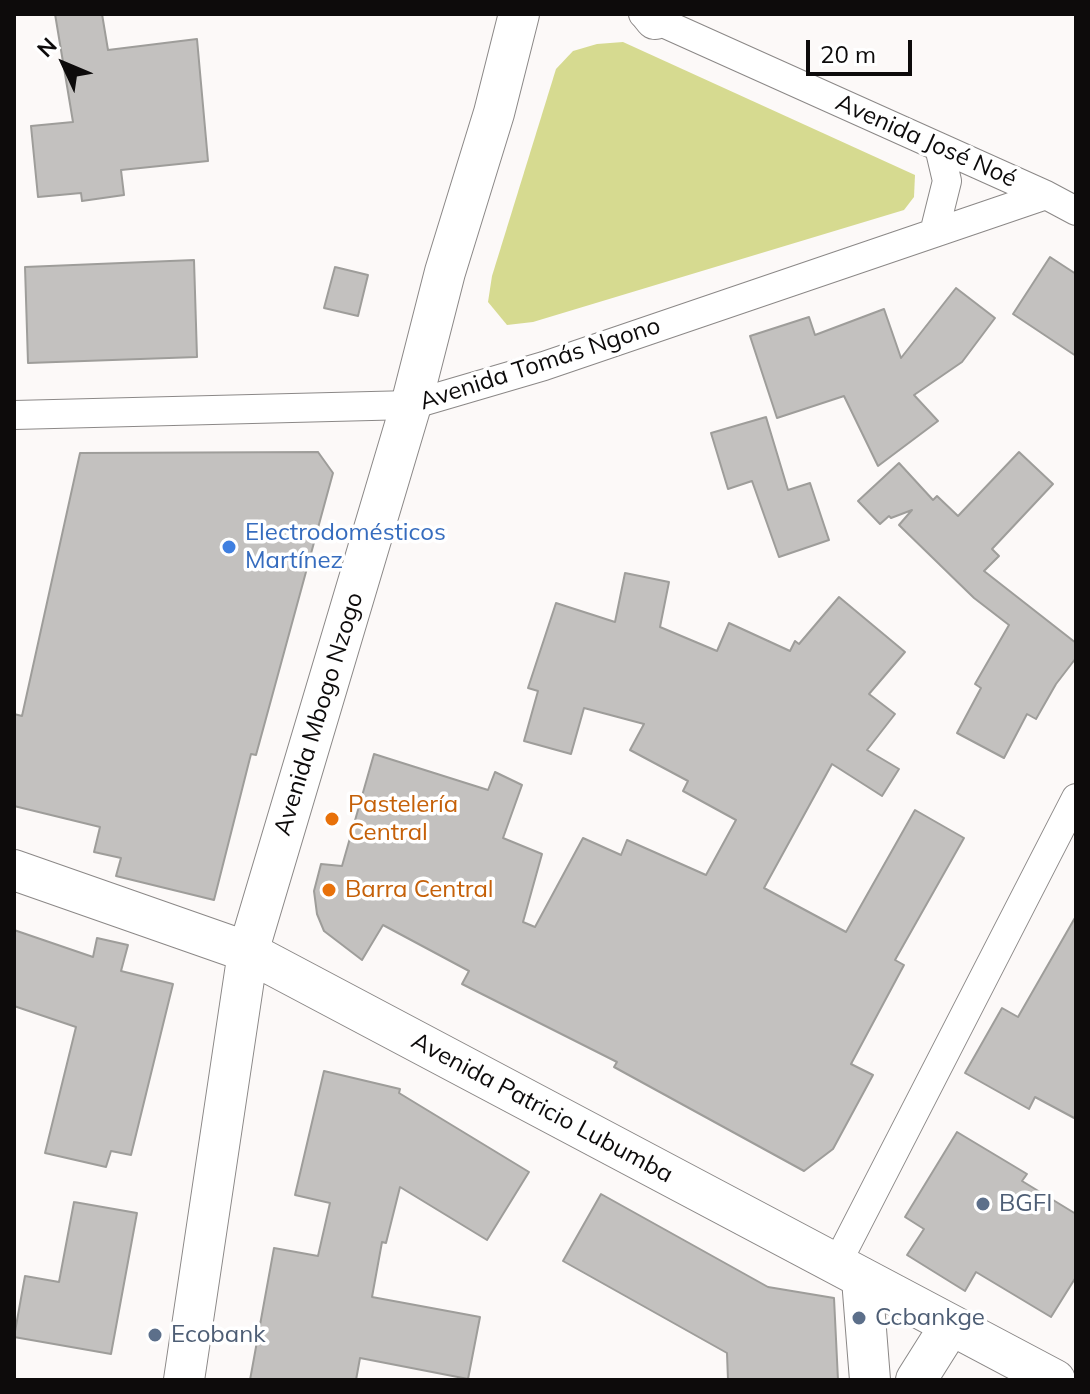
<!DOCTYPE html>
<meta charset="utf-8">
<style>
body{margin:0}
#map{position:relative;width:1090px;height:1394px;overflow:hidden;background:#fcf9f8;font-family:Mulish,sans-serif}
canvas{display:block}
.frame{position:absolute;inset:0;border:16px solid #0d0b0b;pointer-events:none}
.north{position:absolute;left:24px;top:24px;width:80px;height:80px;-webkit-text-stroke:6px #fff;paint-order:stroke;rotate:314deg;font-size:22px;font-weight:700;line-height:32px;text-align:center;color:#0d0b0b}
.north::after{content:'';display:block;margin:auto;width:28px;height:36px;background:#0d0b0b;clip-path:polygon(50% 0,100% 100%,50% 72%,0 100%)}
.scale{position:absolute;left:806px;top:40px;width:106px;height:36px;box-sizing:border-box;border:4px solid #0d0b0b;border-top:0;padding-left:10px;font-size:24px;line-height:28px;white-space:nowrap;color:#0d0b0b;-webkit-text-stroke:6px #fff;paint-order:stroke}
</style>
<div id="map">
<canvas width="1090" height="1394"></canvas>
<div class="frame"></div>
<div class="north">N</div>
<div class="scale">20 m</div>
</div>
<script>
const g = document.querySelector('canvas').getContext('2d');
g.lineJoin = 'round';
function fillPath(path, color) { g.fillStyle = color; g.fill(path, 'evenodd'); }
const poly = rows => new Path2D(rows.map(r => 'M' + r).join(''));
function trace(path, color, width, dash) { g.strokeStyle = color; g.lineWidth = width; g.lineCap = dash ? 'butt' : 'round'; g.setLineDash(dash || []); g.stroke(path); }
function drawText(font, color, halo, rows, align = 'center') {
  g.font = font + ' Mulish,sans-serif'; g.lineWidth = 7; g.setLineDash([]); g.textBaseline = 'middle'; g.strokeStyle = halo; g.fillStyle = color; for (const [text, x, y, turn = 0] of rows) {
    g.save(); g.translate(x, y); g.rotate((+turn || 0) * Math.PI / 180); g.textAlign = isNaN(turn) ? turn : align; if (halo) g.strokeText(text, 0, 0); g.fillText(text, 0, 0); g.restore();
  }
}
fillPath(poly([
 [623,42,915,175,914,197,904,210,533,322,507,325,488,302,492,276,556,69,573,51,597,44]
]), '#d6da90');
const building = poly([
 [55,14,102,14,108,50,197,39,208,161,121,170,124,195,82,201,81,193,38,197,31,126,73,122,55,14],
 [1050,257,1076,274,1076,356,1013,314,1050,257],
 [194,260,197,357,28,363,25,267,194,260],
 [335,267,368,275,358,316,324,308,335,267],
 [956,288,995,318,962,362,914,395,938,421,878,466,844,396,777,418,750,336,809,317,815,335,884,309,901,358,956,288],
 [766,417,788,490,810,483,829,540,779,557,752,481,728,489,711,433,766,417],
 [318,452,333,473,256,755,251,754,214,900,116,876,121,858,94,852,100,827,14,806,14,714,22,716,80,453,318,452],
 [1019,452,1053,484,992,549,999,556,984,571,1076,643,1076,658,1056,684,1036,719,1027,714,1004,758,957,733,981,688,975,684,1009,625,974,598,899,525,912,510,891,518,889,516,880,524,858,501,899,463,933,500,937,496,958,516,1019,452],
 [625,573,669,582,660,627,717,651,729,623,790,651,795,641,799,644,839,597,905,652,869,694,895,714,867,750,899,769,882,796,832,764,764,888,846,932,915,810,964,838,895,960,904,965,851,1064,873,1075,833,1149,804,1171,614,1067,617,1062,462,984,469,971,383,925,362,960,324,931,317,914,314,891,321,864,342,866,374,754,488,790,495,772,522,785,503,838,542,854,523,922,535,927,583,838,621,855,627,840,706,875,736,820,683,791,688,781,630,750,644,724,584,708,571,754,524,741,538,691,528,688,556,603,615,622,625,573],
 [1076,916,1076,1119,1035,1097,1029,1109,965,1073,1002,1008,1018,1017,1076,916],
 [14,930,93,957,97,938,128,945,121,971,173,984,131,1155,111,1151,106,1167,45,1153,76,1027,14,1006,14,930],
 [324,1071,400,1089,399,1093,529,1172,487,1240,400,1187,386,1243,382,1242,372,1297,480,1317,468,1379,360,1358,356,1380,250,1380,274,1248,318,1256,330,1203,295,1195,324,1071],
 [957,1132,1027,1174,1022,1181,1076,1214,1076,1277,1051,1317,976,1272,965,1291,907,1255,924,1229,905,1217,957,1132],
 [601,1194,768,1287,834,1298,838,1380,728,1380,727,1353,563,1261,601,1194],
 [74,1202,137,1213,111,1354,14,1337,25,1276,59,1282,74,1202]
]);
fillPath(building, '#c3c1bf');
trace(building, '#9e9d9a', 2);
const street = poly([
 [643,14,1046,195,1076,211],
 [934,233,947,181,939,147],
 [14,415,411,405,544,366,1046,195],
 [836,1265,1076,798]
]);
const secondary = poly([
 [651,14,655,19],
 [14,870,248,952,1055,1380],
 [862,1279,870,1380],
 [184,1380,248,952,411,405,445,272,494,113,519,14],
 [916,1380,950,1326]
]);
trace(street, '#8b8887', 30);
trace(secondary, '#8b8887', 42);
trace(street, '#fff', 28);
trace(secondary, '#fff', 40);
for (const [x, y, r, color] of [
 [229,547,8,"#3f7fe0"],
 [332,819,8,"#e8710a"],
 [329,890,8,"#e8710a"],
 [983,1204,8,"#5c6f8a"],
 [859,1318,8,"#5c6f8a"],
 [155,1335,8,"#5c6f8a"]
]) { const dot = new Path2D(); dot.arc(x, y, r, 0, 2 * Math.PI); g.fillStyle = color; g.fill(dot); trace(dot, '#fff', 3); }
drawText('24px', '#0d0b0b', '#fff', [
 ["Avenida José Noé",926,141,24],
 ["Avenida Tomás Ngono",540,364,-18],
 ["Avenida Mbogo Nzogo",319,714,-73],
 ["Avenida Patricio Lubumba",542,1108,28]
]);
drawText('24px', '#366cbe', '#fff', [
 ["Electrodomésticos",245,533],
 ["Martínez",245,561]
], 'left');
drawText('24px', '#c56008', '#fff', [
 ["Pastelería",348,805],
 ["Central",348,833],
 ["Barra Central",345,890]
], 'left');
drawText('24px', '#4e5e75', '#fff', [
 ["BGFI",999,1204],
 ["Ccbankge",875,1318],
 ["Ecobank",171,1335]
], 'left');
</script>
